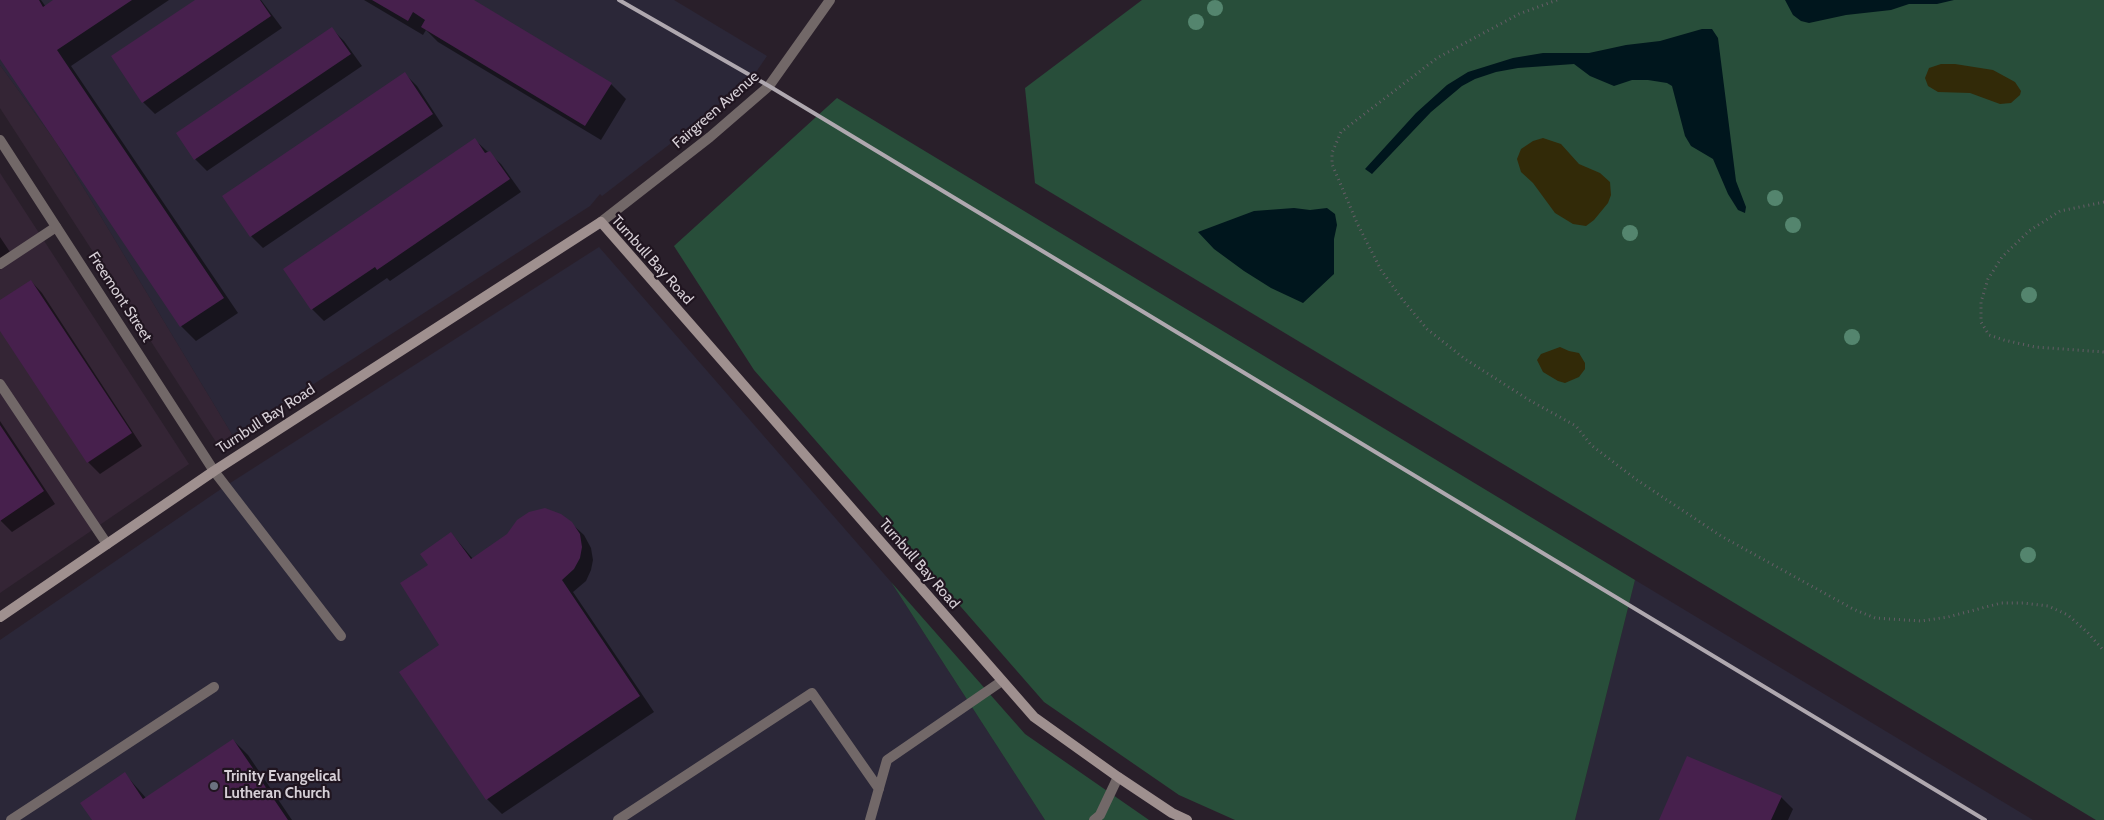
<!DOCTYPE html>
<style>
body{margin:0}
canvas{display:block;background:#291f2a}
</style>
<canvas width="2104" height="820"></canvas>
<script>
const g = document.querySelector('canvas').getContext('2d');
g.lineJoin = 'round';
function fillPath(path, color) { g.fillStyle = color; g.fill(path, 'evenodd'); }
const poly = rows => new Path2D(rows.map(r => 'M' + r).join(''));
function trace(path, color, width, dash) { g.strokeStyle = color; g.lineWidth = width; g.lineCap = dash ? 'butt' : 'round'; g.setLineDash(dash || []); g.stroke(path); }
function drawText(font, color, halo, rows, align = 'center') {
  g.font = font + ' Cabin,sans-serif'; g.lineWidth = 4.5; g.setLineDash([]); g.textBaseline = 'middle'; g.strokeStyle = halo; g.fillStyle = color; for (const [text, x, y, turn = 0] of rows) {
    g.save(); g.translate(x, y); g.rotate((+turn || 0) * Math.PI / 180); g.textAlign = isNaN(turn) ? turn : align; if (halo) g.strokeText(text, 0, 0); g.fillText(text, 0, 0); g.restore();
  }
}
fillPath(poly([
 [0,65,56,142,233,436,218,445,0,108],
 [0,173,189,464,0,593]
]), '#342535');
fillPath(poly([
 [0,0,674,0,767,56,756,72,700,121,602,196,600,194,590,206,233,436,56,142,0,65],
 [599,247,891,582,1045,820,0,820,0,640,224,487],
 [1635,580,2033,820,1575,820]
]), '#2b2738');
fillPath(poly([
 [1142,0,2104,0,2104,820,2096,820,1035,183,1025,88],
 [837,98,1635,580,1575,820,1235,820,1179,795,1044,702,754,370,674,246],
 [891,582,1025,734,1149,820,1045,820]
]), '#284e3a');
fillPath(poly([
 [1941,64,1955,64,1993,70,2015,82,2021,91,2020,95,2011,103,2000,104,1970,93,1938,92,1928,86,1925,78,1929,68],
 [1543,138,1561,144,1579,164,1600,173,1610,182,1611,195,1608,203,1594,220,1586,226,1573,224,1555,213,1533,183,1521,172,1517,159,1521,149,1533,141],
 [1560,347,1569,351,1579,353,1585,363,1585,369,1579,377,1565,383,1558,381,1543,372,1537,360,1541,354]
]), '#322a08');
fillPath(poly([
 [1785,0,1954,0,1937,4,1909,4,1891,10,1846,15,1809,23,1801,21,1793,15],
 [1702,29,1712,29,1718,38,1736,181,1746,207,1745,213,1738,210,1728,194,1713,159,1691,146,1685,136,1672,86,1667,83,1648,80,1632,80,1614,86,1590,76,1574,64,1518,68,1496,72,1475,79,1462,86,1431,112,1372,174,1365,169,1416,113,1447,85,1468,72,1513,58,1543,53,1589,53,1626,45,1660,41],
 [1294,208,1310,210,1327,208,1335,214,1337,225,1334,239,1334,274,1303,303,1271,288,1244,271,1214,249,1198,232,1254,211]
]), '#00161d');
fillPath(poly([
 [0,0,41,0,46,7,56,0,169,0,71,66,238,313,196,341,181,326,0,57],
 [197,0,261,0,282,28,155,114,143,102],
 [364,0,472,0,611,84,626,99,601,140,438,42,426,30,423,35],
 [332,29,344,41,362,66,207,171,195,159],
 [405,74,417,86,443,126,263,248,251,236],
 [475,140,501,164,521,192,390,281,387,278,324,321,312,309],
 [0,237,14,258,0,268],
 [31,281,42,293,142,446,100,474,88,462,0,328,0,301],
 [0,421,55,504,12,532,0,520],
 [571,523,584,535,591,548,593,560,591,570,586,581,573,592,654,712,502,814,487,799,441,645,430,566,451,533,473,559],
 [233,740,248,755,292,820,93,820,125,774,146,798],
 [1781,797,1793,809,1788,820,1661,820]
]), '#0007');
fillPath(poly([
 [0,0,39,0,43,7,53,0,132,0,57,50,224,298,180,327,0,59],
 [195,0,260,0,271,16,142,103,111,56],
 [372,0,474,0,612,83,585,126,421,27,425,20,413,12,408,21],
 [332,27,351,54,194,160,176,133],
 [405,72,433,114,250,237,222,196],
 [475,138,485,153,490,151,510,179,377,270,375,267,311,310,283,269],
 [31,280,132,433,87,463,0,331,0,300],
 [0,425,44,491,0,521],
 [545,508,561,514,572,522,580,534,582,547,580,558,574,569,562,580,640,696,486,800,399,672,439,645,400,583,428,565,420,554,451,532,471,559,507,534,517,520,529,512],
 [233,739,288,820,92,820,80,803,125,772,143,799],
 [1687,756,1782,796,1771,820,1659,820]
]), '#47204d');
trace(poly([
 [1557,0,1519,14,1437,58,1341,132,1332,153,1332,164,1357,223,1381,270,1402,299,1427,329,1465,359,1529,400,1576,426,1591,445,1637,480,1721,536,1853,609,1875,618,1921,621,1948,617,2001,603,2023,603,2048,606,2068,615,2087,632,2104,651],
 [2104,202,2060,211,2029,231,2002,257,1988,279,1981,302,1981,322,1989,335,2004,340,2035,347,2104,352]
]), '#665d67', 3, [1, 4]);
trace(poly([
 [0,264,56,227],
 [0,384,107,544],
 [214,471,341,636],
 [11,820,214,687],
 [618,820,812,693,879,789],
 [870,820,887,760,1002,681],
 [1094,820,1100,815,1118,777]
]), '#726868', 10);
trace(poly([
 [0,140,214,471],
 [601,222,710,137,769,86,830,0]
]), '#726868', 10);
trace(poly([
 [0,617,214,471,601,222,1034,717,1118,777,1172,813,1187,820]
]), '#9f908f', 10);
trace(poly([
 [619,0,769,86,1985,820]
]), '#afa8af', 4);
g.fillStyle = '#54856e';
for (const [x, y] of [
 [1215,8],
 [1196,22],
 [1775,198],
 [1793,225],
 [1630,233],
 [2029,295],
 [1852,337],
 [2028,555]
]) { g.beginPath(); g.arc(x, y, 8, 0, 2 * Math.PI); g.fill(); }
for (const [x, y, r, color] of [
 [214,786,5,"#6b7280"]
]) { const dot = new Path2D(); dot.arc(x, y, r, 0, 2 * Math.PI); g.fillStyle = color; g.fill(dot); trace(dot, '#201520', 2); }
drawText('15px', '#d6cfd6', '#201520', [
 ["Fairgreen Avenue",716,110,-41],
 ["Turnbull Bay Road",652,260,48],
 ["Freemont Street",120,297,57],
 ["Turnbull Bay Road",266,419,-33],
 ["Turnbull Bay Road",919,564,49]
]);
drawText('bold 15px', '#d6cfd6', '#201520', [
 ["Trinity Evangelical",224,777],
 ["Lutheran Church",224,794]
], 'left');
</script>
